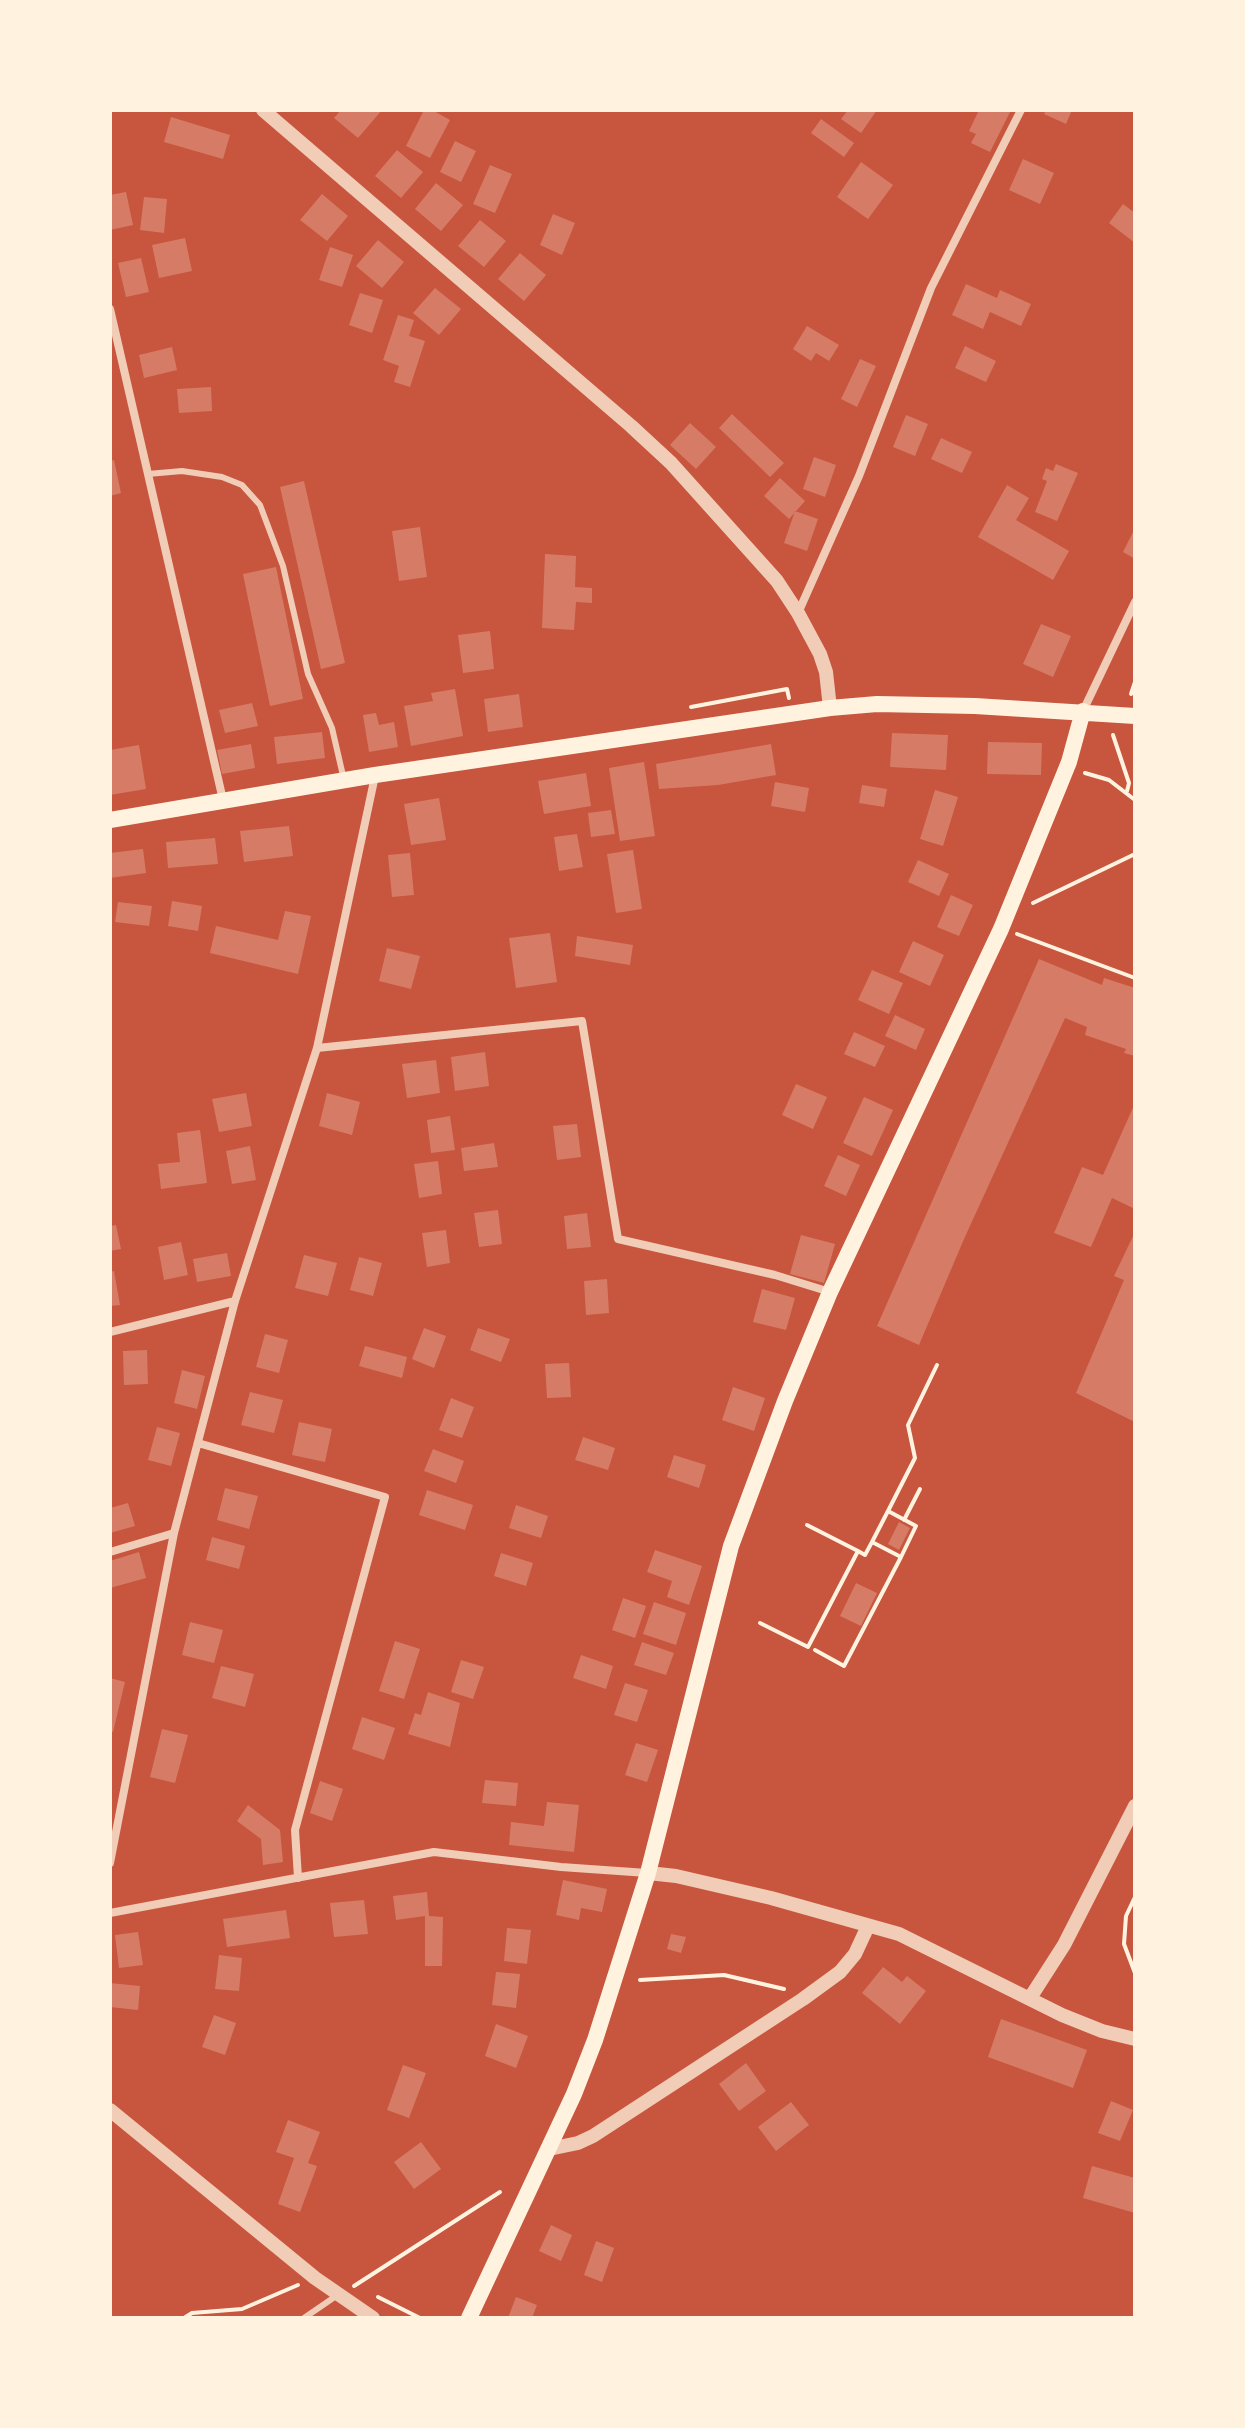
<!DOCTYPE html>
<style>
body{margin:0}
#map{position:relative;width:1245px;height:2428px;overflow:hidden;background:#c8553d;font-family:Roboto,sans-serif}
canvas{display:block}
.frame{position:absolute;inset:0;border:112px solid #fff3e0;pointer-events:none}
</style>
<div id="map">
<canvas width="1245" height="2428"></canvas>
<div class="frame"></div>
</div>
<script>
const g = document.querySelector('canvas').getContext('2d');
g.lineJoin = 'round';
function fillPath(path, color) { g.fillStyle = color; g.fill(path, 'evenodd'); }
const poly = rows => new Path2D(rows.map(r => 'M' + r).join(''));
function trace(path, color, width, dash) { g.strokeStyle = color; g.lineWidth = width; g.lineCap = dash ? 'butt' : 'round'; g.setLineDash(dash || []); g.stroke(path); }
fillPath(poly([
 [341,110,382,110,358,138,334,118],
 [424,110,432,110,450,120,430,158,406,146],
 [848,110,877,110,861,133,841,119],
 [979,110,986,112,988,110,1011,110,990,152,971,143,976,134,969,131],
 [1046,110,1072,110,1066,124,1044,114],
 [171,117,230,135,223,159,164,142],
 [821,119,854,143,844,157,811,133],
 [455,141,476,151,461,182,440,172],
 [397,150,423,172,401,198,375,176],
 [1023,159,1054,173,1040,204,1009,190],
 [861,162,893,185,868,219,837,197],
 [490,165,512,174,495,213,473,204],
 [436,183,463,205,441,231,415,209],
 [126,192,133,225,110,230,110,195],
 [322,194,348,216,327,241,300,220],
 [144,197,167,199,164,233,140,230],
 [1123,204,1135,213,1135,243,1109,223],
 [553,214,575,223,562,255,540,245],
 [480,220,506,241,484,267,458,246],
 [185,238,192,271,159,278,152,245],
 [378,240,404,262,382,288,356,266],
 [330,247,353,255,342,287,319,280],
 [520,253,546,275,524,301,498,279],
 [141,258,149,292,126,297,118,263],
 [966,284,997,298,1000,290,1031,304,1021,326,990,312,983,329,952,315],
 [435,288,461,309,439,335,413,313],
 [360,293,383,300,372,333,349,325],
 [398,315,414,320,409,336,425,341,410,387,394,382,399,366,383,360],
 [807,326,839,345,829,361,816,353,811,361,793,349],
 [965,346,996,361,986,382,955,368],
 [172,347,177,370,144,378,139,355],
 [860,359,876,366,857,407,841,399],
 [211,387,212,411,179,413,177,389],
 [732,414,784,463,770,477,719,428],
 [906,415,928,424,915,456,893,447],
 [690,423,716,447,696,469,670,445],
 [941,438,972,452,962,473,931,459],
 [814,457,836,465,825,497,803,489],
 [114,460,121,493,110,496,110,461],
 [1056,464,1078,473,1057,521,1035,512,1047,481,1042,479,1046,468,1053,471],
 [780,478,805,501,789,519,764,496],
 [304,481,345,663,321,669,280,487],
 [1007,485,1029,498,1016,520,1069,551,1053,580,978,537],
 [795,511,818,519,807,551,784,543],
 [420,527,427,577,399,581,392,531],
 [1135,528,1135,559,1123,552],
 [545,554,576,556,575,587,592,588,592,603,576,602,574,630,542,628],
 [276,567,303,699,270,706,243,574],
 [1041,624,1071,636,1053,677,1023,664],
 [490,631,494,669,463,673,458,635],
 [455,689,463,736,411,746,404,706,433,701,431,693],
 [519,694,523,727,488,732,484,699],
 [252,703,258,726,225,733,219,710],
 [376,713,379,725,394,722,398,747,369,752,363,715],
 [322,732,325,758,277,764,274,737],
 [892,733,948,735,946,770,890,767],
 [988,742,1042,743,1041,775,987,774],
 [251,744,255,768,222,774,217,750],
 [771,744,776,775,718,785,659,789,656,764],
 [139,745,146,789,110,795,110,750],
 [644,762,655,836,620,841,609,768],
 [586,773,591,806,544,814,538,781],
 [775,782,809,788,805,812,771,806],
 [862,785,887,789,884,807,859,803],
 [935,790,958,797,943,846,920,839],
 [439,798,446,840,411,845,404,804],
 [611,810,615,834,591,837,588,813],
 [289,826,293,856,244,862,240,831],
 [577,834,583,867,559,871,554,837],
 [215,838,218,864,168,868,166,842],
 [143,849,146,873,110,878,110,853],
 [633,850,642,909,616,913,607,854],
 [410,853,414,895,392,897,388,855],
 [918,860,949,874,939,896,908,882],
 [951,895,973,905,959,936,937,927],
 [172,901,202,906,198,931,168,926],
 [118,902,152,906,149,926,115,922],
 [285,911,311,916,298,974,210,953,216,926,278,940],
 [550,933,557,982,516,988,509,938],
 [577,936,633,945,630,965,575,956],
 [913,941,944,955,930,986,899,972],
 [387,948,420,956,411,989,379,981],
 [1039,959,1102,985,1104,978,1135,988,1135,1056,1124,1053,1126,1049,1085,1035,1087,1027,1065,1018,964,1239,919,1345,877,1326],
 [872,970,903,983,889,1014,858,1000],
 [895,1015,925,1029,916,1050,885,1036],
 [854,1032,885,1046,875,1067,844,1054],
 [485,1052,489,1086,455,1091,451,1057],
 [436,1060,440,1093,407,1098,402,1064],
 [796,1084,827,1097,813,1129,782,1115],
 [246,1093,252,1126,219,1132,212,1099],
 [327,1093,360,1102,352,1135,319,1126],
 [864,1097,893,1110,872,1156,843,1143],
 [1135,1103,1135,1209,1112,1198,1091,1247,1054,1233,1082,1167,1103,1175],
 [450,1116,455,1150,431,1153,427,1120],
 [577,1124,581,1157,557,1160,553,1126],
 [200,1130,207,1183,161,1189,158,1164,180,1162,177,1133],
 [494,1143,498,1167,464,1171,461,1148],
 [250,1146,256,1180,232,1184,226,1151],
 [838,1155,860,1165,846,1196,824,1186],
 [438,1161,442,1194,419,1198,414,1164],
 [498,1210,502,1244,479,1247,474,1213],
 [587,1213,591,1247,567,1249,564,1216],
 [116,1225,121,1249,110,1251,110,1226],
 [446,1230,450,1263,427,1267,422,1233],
 [1135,1232,1135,1422,1076,1393,1124,1280,1114,1276],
 [801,1235,835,1244,824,1283,790,1274],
 [181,1242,188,1275,164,1280,158,1247],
 [227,1253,231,1276,197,1282,193,1259],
 [304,1255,337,1263,328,1296,295,1288],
 [359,1257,382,1263,373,1296,350,1290],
 [114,1271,120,1305,110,1306,110,1272],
 [607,1279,609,1313,586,1315,584,1281],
 [762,1289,795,1298,786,1330,753,1322],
 [424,1328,446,1336,434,1368,412,1359],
 [478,1328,510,1339,501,1362,470,1350],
 [265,1334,288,1340,279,1373,256,1367],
 [365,1346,407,1357,402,1378,359,1366],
 [147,1350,148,1384,124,1385,123,1351],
 [569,1363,571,1397,547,1398,545,1364],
 [182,1370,205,1376,197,1409,174,1403],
 [733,1387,765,1398,754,1431,722,1420],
 [250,1392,283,1400,274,1433,241,1425],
 [451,1398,474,1407,462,1438,439,1430],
 [299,1422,332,1429,325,1462,292,1455],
 [157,1427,180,1433,171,1466,148,1460],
 [583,1437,615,1448,608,1470,575,1460],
 [433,1449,464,1461,456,1483,424,1471],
 [674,1455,706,1465,699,1488,667,1477],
 [225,1488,258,1496,249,1529,217,1520],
 [427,1490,473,1505,465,1530,419,1515],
 [128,1503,135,1526,110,1533,110,1508],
 [516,1505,548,1516,541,1538,509,1528],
 [899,1522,910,1528,899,1550,888,1544],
 [212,1537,245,1546,239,1569,206,1560],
 [655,1550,702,1566,689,1605,667,1597,672,1581,647,1572],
 [139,1552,146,1578,110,1588,110,1561],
 [501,1553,533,1563,526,1586,494,1576],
 [856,1583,877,1593,861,1626,840,1616],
 [623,1598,646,1606,635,1638,612,1630],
 [654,1602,686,1613,676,1645,643,1634],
 [190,1622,223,1630,214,1663,182,1655],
 [395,1641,420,1649,404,1699,379,1691],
 [642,1642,674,1653,666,1675,634,1665],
 [581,1655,613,1666,606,1689,573,1678],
 [461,1660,484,1667,473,1699,451,1692],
 [221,1666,254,1674,245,1707,212,1698],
 [110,1678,125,1682,113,1732,110,1731],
 [625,1683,648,1690,637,1722,614,1715],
 [428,1692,460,1703,450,1747,408,1734,415,1713,421,1715],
 [362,1717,395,1728,384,1760,352,1749],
 [162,1729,188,1735,175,1783,150,1777],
 [636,1743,658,1750,647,1782,625,1775],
 [485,1780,518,1783,516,1806,482,1803],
 [320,1781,343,1789,332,1821,310,1813],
 [547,1802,579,1805,574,1852,509,1845,511,1822,544,1826],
 [248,1805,280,1830,283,1862,263,1865,261,1839,237,1821],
 [563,1880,607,1889,602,1912,581,1908,579,1920,556,1915],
 [427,1892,429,1916,443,1917,442,1966,425,1966,425,1916,396,1920,393,1896],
 [364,1900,368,1934,334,1937,330,1903],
 [286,1910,290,1938,227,1947,223,1919],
 [507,1928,531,1930,527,1964,504,1961],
 [138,1932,143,1965,119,1968,115,1935],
 [671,1934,686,1937,681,1953,667,1949],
 [219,1955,242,1958,239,1991,215,1989],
 [883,1967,902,1982,907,1976,926,1991,900,2024,862,1993],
 [496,1972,520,1974,516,2008,492,2005],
 [110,1983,140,1986,138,2010,110,2007],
 [214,2015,236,2023,225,2055,202,2047],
 [1001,2019,1087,2050,1073,2088,988,2057],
 [496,2024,528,2036,516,2068,485,2056],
 [746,2063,766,2091,739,2111,719,2084],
 [403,2065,426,2073,409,2118,387,2110],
 [1111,2101,1133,2110,1120,2141,1098,2133],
 [791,2102,809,2125,776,2151,758,2127],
 [288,2120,320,2132,308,2163,317,2166,300,2212,278,2204,294,2158,276,2152],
 [421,2142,441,2169,414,2189,394,2162],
 [1092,2166,1135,2178,1135,2213,1083,2198],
 [551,2225,572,2235,561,2261,539,2251],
 [596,2241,614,2248,602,2282,584,2275],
 [516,2297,537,2305,532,2318,508,2318]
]), '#d67c66');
trace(poly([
 [1131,694,1135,682],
 [691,707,787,689,789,698],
 [1113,735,1129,783,1127,791],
 [1085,773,1109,780,1135,800],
 [1033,903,1135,854],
 [1017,934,1135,978],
 [888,1511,915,1458,908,1425,937,1365],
 [904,1520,920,1489],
 [872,1542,888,1511,916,1526,901,1557],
 [760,1623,808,1647,858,1551,807,1525],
 [815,1650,844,1666,901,1557,872,1542,865,1555,858,1551],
 [1135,1897,1126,1916,1124,1944,1135,1973],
 [640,1980,724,1975,784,1989],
 [354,2286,500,2192],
 [378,2297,420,2318],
 [184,2318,192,2313,242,2309,298,2285]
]), '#fff3e0', 4);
trace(poly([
 [148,474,182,471,222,477,242,485,260,505,283,566,308,674,332,728,344,780],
 [304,2318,339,2294]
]), '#f1ccb7', 6);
trace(poly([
 [110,309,223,800],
 [798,613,859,476,931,288,1021,110],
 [1083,711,1135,602],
 [317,1048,582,1021,618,1239,775,1275,830,1292],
 [110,1332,235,1301],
 [198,1443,385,1497,295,1830,298,1878],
 [110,1552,174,1533],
 [110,1863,174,1533,235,1301,317,1048,375,776],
 [110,1913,434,1852,561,1867,647,1873]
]), '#f1ccb7', 8);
trace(poly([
 [263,110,631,426,671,463,777,581,798,613,820,654,826,672,830,708],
 [648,1873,676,1876,771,1898,899,1934,1062,2015,1102,2031,1135,2039],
 [1030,1998,1064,1945,1135,1806],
 [110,2110,315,2278,373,2318],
 [549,2149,578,2143,593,2136,803,1999,840,1972,855,1954,868,1926]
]), '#f1ccb7', 14);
trace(poly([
 [110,820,375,775,830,708,877,704,975,706,1135,716],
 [469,2318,574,2094,595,2040,648,1873,731,1546,785,1401,830,1292,1001,929,1069,762,1083,711]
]), '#fff3e0', 16);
</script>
